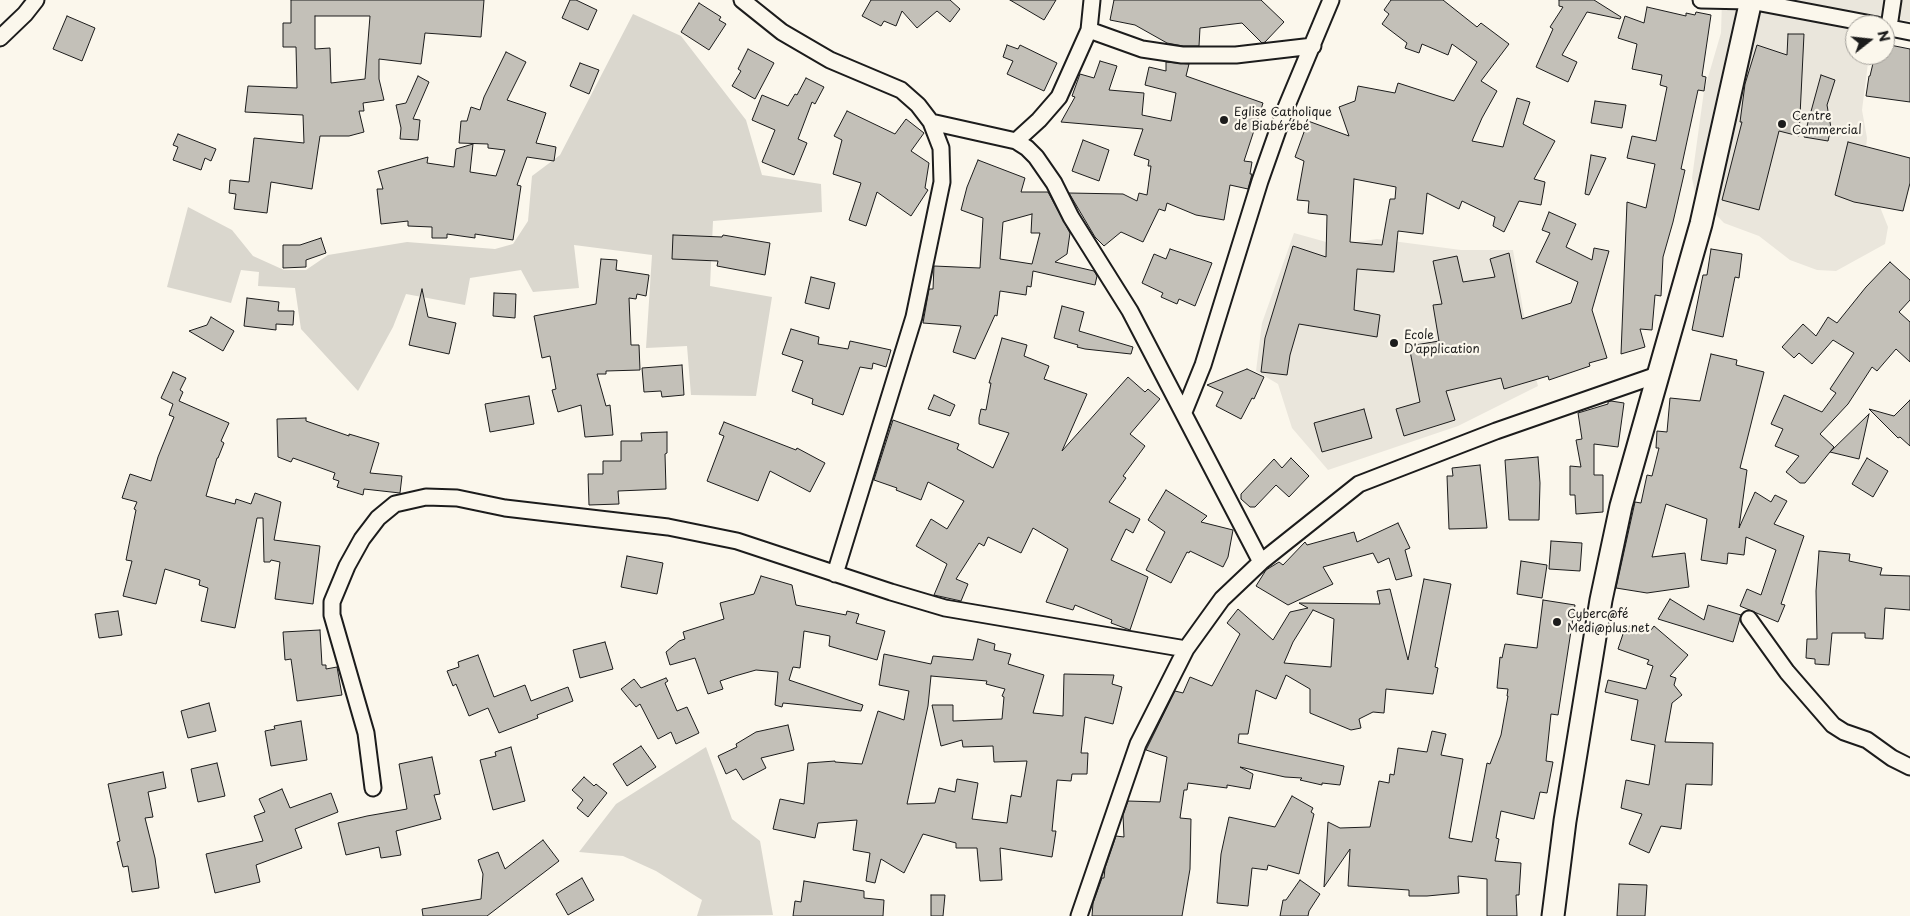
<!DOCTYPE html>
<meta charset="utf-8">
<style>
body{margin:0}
#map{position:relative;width:1910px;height:916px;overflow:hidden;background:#fbf7ec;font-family:"Playpen Sans",sans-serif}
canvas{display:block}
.north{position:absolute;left:1845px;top:15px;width:50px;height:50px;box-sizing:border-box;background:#fbf7ec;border:1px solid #a29f99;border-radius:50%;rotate:74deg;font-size:14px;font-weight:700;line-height:20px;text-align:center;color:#1c1c1c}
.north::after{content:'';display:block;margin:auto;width:18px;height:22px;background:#1c1c1c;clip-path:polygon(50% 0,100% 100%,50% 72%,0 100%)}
</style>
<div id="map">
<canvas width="1910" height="916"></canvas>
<div class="north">N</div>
</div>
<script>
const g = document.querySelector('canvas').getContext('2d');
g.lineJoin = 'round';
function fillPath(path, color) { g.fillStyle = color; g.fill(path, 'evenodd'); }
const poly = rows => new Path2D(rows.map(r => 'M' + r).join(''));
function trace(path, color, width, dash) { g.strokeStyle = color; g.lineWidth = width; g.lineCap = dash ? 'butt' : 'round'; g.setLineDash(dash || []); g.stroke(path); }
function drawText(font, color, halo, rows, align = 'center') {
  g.font = font + ' "Playpen Sans",sans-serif'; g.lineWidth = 4.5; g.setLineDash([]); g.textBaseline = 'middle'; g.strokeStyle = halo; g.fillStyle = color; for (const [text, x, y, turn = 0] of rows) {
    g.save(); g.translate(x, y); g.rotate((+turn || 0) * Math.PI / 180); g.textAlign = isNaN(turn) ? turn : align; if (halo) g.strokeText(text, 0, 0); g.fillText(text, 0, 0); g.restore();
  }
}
fillPath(poly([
 [1722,0,1910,0,1910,21,1886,18,1882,25,1855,25,1855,55,1869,55,1862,110,1867,138,1864,167,1888,227,1885,244,1836,271,1817,270,1790,260,1759,236,1724,223,1695,193,1692,178,1704,91,1721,33],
 [1294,233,1337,245,1377,239,1461,250,1513,250,1532,363,1538,386,1458,426,1328,470,1292,428,1278,384,1256,371,1262,323]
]), '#eae6dc');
fillPath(poly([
 [633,14,681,36,746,120,762,175,821,184,822,212,713,221,710,286,772,297,756,396,691,395,687,346,646,348,652,255,574,245,579,288,533,292,521,270,470,278,465,305,406,294,393,327,358,391,301,329,295,288,258,286,259,272,241,270,231,303,167,287,188,207,232,230,253,256,284,270,306,270,328,255,407,242,495,249,513,244,528,221,532,176,560,155],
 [706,747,732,819,760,841,773,915,697,916,702,900,656,871,623,856,579,852,616,804]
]), '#dad7ce');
const building = poly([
 [291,0,484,0,481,37,425,33,421,64,379,59,379,79,384,100,363,103,364,111,359,111,364,132,349,136,320,136,312,189,271,182,267,213,234,209,236,194,229,193,230,180,249,182,254,138,304,143,303,115,245,112,248,86,297,88,296,47,283,47,283,23,291,23,291,0],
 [315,16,370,16,365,79,331,83,330,48,315,49,315,16],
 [570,0,576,0,597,10,588,30,562,18,570,0],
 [871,0,950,0,960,9,950,22,937,11,917,28,902,11,896,26,884,21,881,26,862,16,871,0],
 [1010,0,1056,0,1044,20,1010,0],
 [1114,0,1261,0,1284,22,1265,42,1262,43,1242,23,1200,28,1199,46,1183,46,1167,43,1135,25,1110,20,1114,0],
 [1391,0,1443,0,1477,27,1481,23,1509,44,1481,81,1497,91,1482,118,1472,141,1503,147,1517,98,1530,102,1523,124,1555,141,1534,179,1545,182,1541,205,1519,201,1504,232,1493,226,1495,217,1462,201,1459,209,1427,193,1423,234,1398,231,1394,272,1357,269,1354,310,1380,315,1377,337,1299,324,1290,355,1287,375,1261,372,1265,338,1293,246,1326,257,1327,215,1308,213,1309,201,1297,200,1304,161,1295,157,1308,121,1349,136,1339,107,1355,101,1358,86,1395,93,1398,83,1454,101,1477,62,1452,44,1448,55,1422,44,1419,53,1405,48,1407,43,1382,24,1389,14,1384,10,1391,0],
 [1354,179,1396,187,1395,199,1390,199,1382,245,1350,242,1354,179],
 [1559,0,1594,0,1621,17,1620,19,1587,12,1562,55,1577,62,1568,82,1536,67,1553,29,1550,27,1563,7,1559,6,1559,0],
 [699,3,721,17,719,20,726,24,709,50,681,32,699,3],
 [1647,7,1686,16,1686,13,1695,15,1696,12,1711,15,1702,76,1706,77,1704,91,1698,90,1681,169,1685,170,1673,222,1663,257,1661,296,1655,295,1652,330,1640,329,1645,347,1621,354,1627,202,1646,208,1655,164,1627,158,1632,136,1656,141,1667,87,1660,85,1662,75,1632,69,1637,44,1618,38,1625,16,1644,23,1647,7],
 [67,16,95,28,82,61,53,49,67,16],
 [1788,34,1804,34,1799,136,1779,131,1759,210,1722,200,1742,122,1740,122,1745,84,1757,45,1787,55,1788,34],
 [1885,44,1910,49,1910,102,1866,96,1869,76,1870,76,1875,55,1885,55,1885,44],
 [1007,45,1018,49,1020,45,1057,63,1044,91,1007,74,1013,61,1003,57,1007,45],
 [748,49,774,63,755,99,732,86,741,71,738,69,748,49],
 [506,52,526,62,507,100,546,113,536,143,556,147,554,161,527,157,517,185,521,186,513,240,475,234,475,238,447,234,447,238,432,238,432,227,408,226,408,221,381,224,377,189,383,189,378,171,428,157,427,163,454,167,456,149,473,144,470,172,496,176,505,150,488,148,488,144,459,143,461,121,467,121,471,107,480,110,484,97,506,52],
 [1100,61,1117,66,1109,90,1144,93,1142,115,1171,121,1176,93,1145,85,1149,67,1166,71,1166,62,1189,64,1186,76,1263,103,1244,161,1252,162,1250,174,1252,174,1248,189,1230,185,1224,220,1196,215,1167,203,1165,211,1159,209,1143,242,1121,232,1104,246,1095,237,1069,193,1123,194,1137,201,1139,193,1147,195,1151,166,1148,166,1149,160,1134,155,1143,129,1061,122,1075,97,1072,96,1080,74,1094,78,1100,61],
 [580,63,599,70,589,94,570,86,580,63],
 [1821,75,1835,80,1827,105,1831,128,1828,141,1804,137,1821,75],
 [418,76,429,82,413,119,420,120,418,140,400,139,401,128,396,105,406,103,418,76],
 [806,78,824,87,815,104,812,102,798,139,807,143,794,175,762,162,775,130,752,120,762,95,788,106,795,94,797,95,806,78],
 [1595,101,1626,105,1622,128,1591,123,1595,101],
 [847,111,895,134,906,119,924,133,911,151,929,163,925,188,928,190,911,216,877,192,866,226,849,220,861,183,833,174,842,140,834,136,847,111],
 [178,134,216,149,211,161,205,158,201,170,173,160,178,147,173,145,178,134],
 [1083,140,1109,150,1099,181,1072,171,1083,140],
 [1848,142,1910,158,1910,183,1903,211,1854,202,1835,195,1848,142],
 [1591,155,1606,158,1589,195,1585,194,1591,155],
 [978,160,1025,178,1021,192,1048,192,1070,233,1067,254,1055,262,1094,271,1097,276,1095,285,1033,271,1031,287,1027,286,1026,295,1000,291,997,316,995,315,975,359,953,352,961,326,923,323,929,289,933,289,934,266,980,268,983,218,961,210,967,187,978,160],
 [1032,214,1031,233,1040,233,1032,264,1000,259,1003,222,1032,214],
 [1549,212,1576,224,1566,247,1592,260,1594,248,1609,251,1592,310,1607,358,1589,363,1590,366,1549,380,1548,376,1504,389,1501,378,1446,391,1455,420,1404,436,1396,409,1420,402,1409,346,1439,341,1433,305,1442,304,1433,261,1457,256,1463,282,1495,277,1490,259,1509,253,1522,319,1571,303,1578,282,1536,262,1550,233,1542,230,1549,212],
 [673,235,722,237,723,235,770,243,765,275,717,266,718,261,672,259,673,235],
 [321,238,326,253,306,260,306,267,283,268,283,245,300,245,321,238],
 [1170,249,1212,263,1195,306,1179,299,1177,304,1161,297,1163,293,1142,283,1154,254,1166,259,1170,249],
 [1711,249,1742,254,1739,278,1735,277,1723,337,1692,330,1703,275,1707,275,1711,249],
 [601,259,617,260,616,270,649,275,646,296,637,294,636,299,629,298,631,345,639,345,640,370,606,371,606,374,597,374,606,406,610,405,613,435,585,437,581,405,558,412,552,390,556,389,550,356,542,358,534,316,596,304,601,259],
 [1890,262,1910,280,1910,300,1899,312,1910,322,1910,362,1896,349,1877,371,1872,367,1848,404,1820,434,1834,447,1805,483,1800,483,1786,472,1799,456,1775,446,1783,429,1771,424,1784,395,1822,412,1836,393,1830,389,1854,353,1833,340,1812,364,1799,353,1794,358,1782,347,1803,324,1816,336,1828,317,1837,323,1866,287,1890,262],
 [811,277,835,283,829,309,805,303,811,277],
 [422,289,428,317,456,323,449,354,409,345,422,289],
 [494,293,516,294,515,318,493,316,494,293],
 [247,298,279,302,278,311,294,311,293,325,276,324,276,330,244,326,247,298],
 [1062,306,1084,312,1079,331,1133,347,1131,354,1085,349,1077,347,1078,345,1054,338,1062,306],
 [211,317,234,331,223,351,189,331,207,325,211,317],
 [791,329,819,337,818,344,848,349,850,341,891,350,886,367,873,363,872,369,860,367,843,415,812,404,813,399,792,391,803,361,782,354,791,329],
 [1002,338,1027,345,1024,356,1049,366,1044,379,1087,394,1062,451,1128,377,1145,392,1148,389,1160,399,1130,434,1145,446,1123,476,1126,478,1109,502,1140,519,1133,533,1126,529,1111,560,1148,577,1130,630,1111,623,1112,620,1075,605,1073,610,1046,602,1068,549,1033,528,1021,553,988,537,984,546,979,543,956,579,968,584,961,601,934,595,947,564,916,546,931,519,947,529,964,501,928,482,921,500,896,490,897,488,874,480,893,420,959,444,957,449,993,468,1009,433,979,424,979,418,981,409,986,410,991,383,989,383,1002,338],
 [1711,354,1737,360,1736,365,1764,372,1740,468,1747,470,1739,528,1755,492,1771,502,1775,495,1787,501,1774,524,1804,536,1781,604,1785,605,1778,622,1740,606,1747,589,1761,595,1776,550,1746,537,1744,555,1728,553,1727,564,1701,560,1707,519,1666,504,1652,557,1685,553,1689,587,1647,593,1616,588,1635,502,1641,503,1647,475,1652,476,1659,448,1656,448,1657,431,1667,432,1670,398,1700,401,1711,354],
 [682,365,684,395,662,397,661,391,644,392,642,368,682,365],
 [1247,369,1264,377,1254,399,1252,398,1241,419,1216,406,1223,392,1207,385,1247,369],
 [173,372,186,378,180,390,183,392,179,401,229,423,221,441,224,443,218,458,217,458,206,496,235,504,236,499,251,504,255,493,281,502,274,540,320,546,313,604,275,599,280,562,271,560,270,562,264,562,263,518,257,518,235,628,201,621,208,588,199,585,200,580,165,569,156,604,123,596,132,561,126,560,136,510,134,509,137,502,122,498,130,474,151,481,158,457,174,417,169,415,173,404,161,398,173,372],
 [934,395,955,405,950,416,928,409,934,395],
 [529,396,534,424,490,432,485,404,529,396],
 [1910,400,1910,446,1900,437,1898,438,1869,409,1894,416,1910,400],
 [1611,401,1624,403,1618,447,1594,444,1594,475,1603,475,1603,512,1576,514,1575,495,1570,495,1570,466,1581,467,1576,440,1582,439,1578,413,1608,404,1608,402,1611,401],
 [1364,409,1372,438,1322,452,1314,423,1364,409],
 [1869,414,1859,459,1830,452,1869,414],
 [306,418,306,421,349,436,349,434,379,443,370,473,402,476,400,493,364,489,363,495,337,487,339,481,333,479,335,473,293,458,291,462,278,457,277,419,306,418],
 [724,422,796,450,797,448,825,463,810,492,770,471,758,501,707,481,724,436,719,434,724,422],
 [667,432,667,453,665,454,666,489,618,491,619,504,589,505,588,474,603,474,603,461,621,461,621,441,642,441,641,433,667,432],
 [1538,457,1540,483,1539,520,1509,520,1505,460,1538,457],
 [1291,458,1309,476,1289,497,1276,485,1255,507,1250,507,1241,499,1241,494,1274,459,1282,468,1291,458],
 [1867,458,1888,471,1873,497,1852,484,1867,458],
 [1480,465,1487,528,1449,529,1447,476,1453,476,1452,468,1480,465],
 [1166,490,1207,516,1201,522,1233,530,1228,557,1223,567,1190,551,1189,553,1187,552,1171,583,1146,570,1165,532,1148,520,1166,490],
 [1398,523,1410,548,1405,550,1412,576,1396,580,1389,558,1378,563,1373,553,1323,567,1333,584,1288,605,1256,586,1266,570,1279,562,1283,565,1305,542,1307,545,1354,532,1357,542,1398,523],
 [1551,541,1582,543,1580,571,1549,569,1551,541],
 [1819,551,1850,554,1849,561,1882,568,1880,575,1910,576,1910,610,1885,608,1883,639,1865,638,1865,633,1832,633,1829,665,1815,664,1815,659,1806,658,1807,639,1817,639,1816,591,1819,551],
 [627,556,663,563,657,594,621,587,627,556],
 [1521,561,1547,565,1542,598,1517,594,1521,561],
 [761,576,792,585,796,605,846,615,847,611,859,614,856,623,885,631,877,660,829,646,830,636,804,631,800,668,793,667,789,680,863,705,861,711,783,703,782,707,775,705,778,672,756,670,735,676,720,681,723,689,708,694,695,658,670,665,666,652,679,641,685,639,683,632,724,619,720,603,754,594,761,576],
 [1424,579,1451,584,1435,667,1438,668,1433,694,1386,689,1384,713,1373,712,1359,719,1361,728,1351,730,1310,713,1310,689,1286,675,1276,699,1256,690,1248,734,1239,734,1238,743,1344,766,1340,785,1322,783,1322,785,1300,780,1302,778,1285,777,1240,767,1253,774,1250,789,1227,785,1227,788,1188,783,1187,790,1184,790,1180,818,1191,819,1190,869,1182,916,1092,916,1093,903,1102,878,1104,878,1105,868,1116,836,1124,837,1123,815,1128,801,1160,802,1167,757,1146,750,1147,748,1175,691,1183,693,1190,677,1212,686,1240,634,1227,623,1238,609,1273,640,1290,612,1308,608,1299,603,1380,604,1377,591,1390,589,1408,660,1424,579],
 [1313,610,1334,619,1331,667,1284,663,1293,642,1313,610],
 [1670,599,1704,620,1708,605,1741,615,1733,642,1658,619,1670,599],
 [1543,600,1575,605,1558,715,1551,714,1546,761,1553,762,1547,793,1540,792,1534,819,1501,811,1496,838,1499,839,1495,861,1521,863,1519,895,1516,895,1517,916,1487,916,1487,879,1458,876,1459,893,1427,896,1409,896,1409,890,1348,886,1350,849,1324,887,1328,822,1340,828,1370,827,1379,781,1389,783,1390,774,1394,775,1398,748,1427,752,1432,731,1446,734,1441,755,1463,759,1449,838,1472,842,1487,763,1490,764,1501,735,1508,696,1507,696,1508,689,1497,688,1500,657,1502,658,1505,644,1537,648,1543,600],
 [118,611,122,635,99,638,95,614,118,611],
 [1626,625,1649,633,1654,626,1688,655,1670,676,1676,678,1674,685,1682,695,1672,703,1665,742,1713,743,1712,785,1686,784,1681,829,1661,826,1649,853,1629,844,1642,814,1621,808,1626,780,1649,785,1655,745,1631,740,1638,700,1605,692,1608,680,1646,689,1653,666,1647,664,1649,660,1618,649,1626,625],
 [320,630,322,665,326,665,326,669,337,667,342,695,297,701,291,659,285,660,283,632,320,630],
 [978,639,995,644,994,650,1011,654,1008,664,1044,675,1033,713,1063,716,1064,674,1114,675,1112,684,1122,687,1113,724,1085,717,1081,753,1088,753,1087,774,1072,774,1071,781,1057,780,1052,831,1056,831,1052,857,1000,848,1002,880,980,881,977,848,956,848,956,843,923,834,904,873,881,859,875,883,866,881,870,853,853,850,857,820,818,823,815,838,773,829,780,799,804,804,808,763,835,761,835,762,862,764,878,711,904,720,909,691,879,685,884,654,931,664,933,656,973,660,978,639],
 [931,676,987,681,986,684,1005,689,1002,696,1004,697,1002,719,953,721,953,705,932,705,941,746,962,740,963,747,993,746,994,762,1027,761,1021,797,1011,795,1007,823,972,819,978,783,957,779,955,792,939,788,935,803,907,804,928,706,931,676],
 [605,642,613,669,580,678,573,650,605,642],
 [478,655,494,697,525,685,531,701,568,687,573,701,537,715,538,718,499,733,488,708,469,716,456,684,453,686,447,671,459,667,458,662,478,655],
 [666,678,668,681,665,683,677,711,687,707,699,733,676,744,671,732,658,739,640,704,636,707,621,689,634,679,641,688,666,678],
 [209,703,216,731,188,738,181,711,209,703],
 [301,721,307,760,271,766,265,731,275,729,274,726,301,721],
 [788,725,794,750,761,758,766,768,743,780,736,769,726,774,718,756,737,747,736,744,756,732,788,725],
 [641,746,656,767,627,786,613,764,641,746],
 [511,747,525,801,493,810,480,760,496,756,495,752,511,747],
 [432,757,440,794,434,795,441,819,396,831,401,855,381,858,379,847,346,855,338,823,367,816,407,809,399,764,432,757],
 [217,763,225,796,198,802,191,769,217,763],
 [163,772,166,788,148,792,153,817,145,818,155,858,159,888,132,892,128,866,123,867,117,842,120,841,108,784,163,772],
 [584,777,594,786,596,784,607,793,588,817,577,808,583,800,572,790,584,777],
 [282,789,290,808,331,793,338,812,295,829,302,848,256,865,260,882,215,893,206,854,263,841,254,816,265,812,259,799,282,789],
 [1292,796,1313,808,1311,812,1314,814,1299,874,1268,865,1267,870,1252,868,1248,906,1217,903,1221,854,1229,817,1275,827,1292,796],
 [543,840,559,861,487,916,423,916,422,909,481,899,483,874,478,860,498,852,505,869,543,840],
 [582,878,594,900,568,915,556,894,582,878],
 [1300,880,1320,894,1309,911,1308,916,1280,916,1283,900,1286,900,1300,880],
 [804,881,864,891,864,898,884,900,883,916,793,916,795,901,801,902,804,881],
 [1619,884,1647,885,1645,916,1617,916,1619,884],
 [931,895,945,895,943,916,931,916,931,895]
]);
fillPath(building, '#c3c0b8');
trace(building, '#1c1c1c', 1);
const street = poly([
 [742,0,782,32,830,60,901,90,918,105,931,122,941,148,942,182,914,317,835,574],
 [1701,0,1750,1,1877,25],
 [1885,27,1910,32],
 [1889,27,1893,0],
 [1089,30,1142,49,1182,55,1236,55,1313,46],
 [0,38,25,14,36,0],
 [931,122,1016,141,1027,148,1036,157,1054,183,1071,217,1130,311,1261,562],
 [1016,141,1039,120,1059,97,1089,30,1092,0],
 [1184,412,1203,365,1260,181,1285,110,1331,0],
 [1749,619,1787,672,1833,725,1844,732,1867,740,1892,758,1910,767],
 [373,788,366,733,332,615,332,602,347,566,362,539,378,518,395,504,426,497,457,498,505,508,668,527,737,541,891,592,945,608,1186,649],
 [1079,916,1138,744,1186,649,1222,599,1261,562,1359,484,1496,431,1657,375]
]);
const secondary = poly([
 [1553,916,1565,821,1601,600,1621,506,1701,224,1751,0]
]);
trace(street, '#1c1c1c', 19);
trace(secondary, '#1c1c1c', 25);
trace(street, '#fbf7ec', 15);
trace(secondary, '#fbf7ec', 21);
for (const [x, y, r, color] of [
 [1224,120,5,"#1c1c1c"],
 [1782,124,5,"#1c1c1c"],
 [1394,343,5,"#1c1c1c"],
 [1557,622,5,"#1c1c1c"]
]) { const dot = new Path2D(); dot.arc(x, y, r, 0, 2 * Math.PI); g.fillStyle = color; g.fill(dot); trace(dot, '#fbf7ec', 2); }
drawText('12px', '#1c1c1c', '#fbf7ec', [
 ["Eglise Catholique",1234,113],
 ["de Biabérébé",1234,127],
 ["Centre",1792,117],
 ["Commercial",1792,131],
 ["Ecole",1404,336],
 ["D'application",1404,350],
 ["Cyberc@fé",1567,615],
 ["Medi@plus.net",1567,629]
], 'left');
</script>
